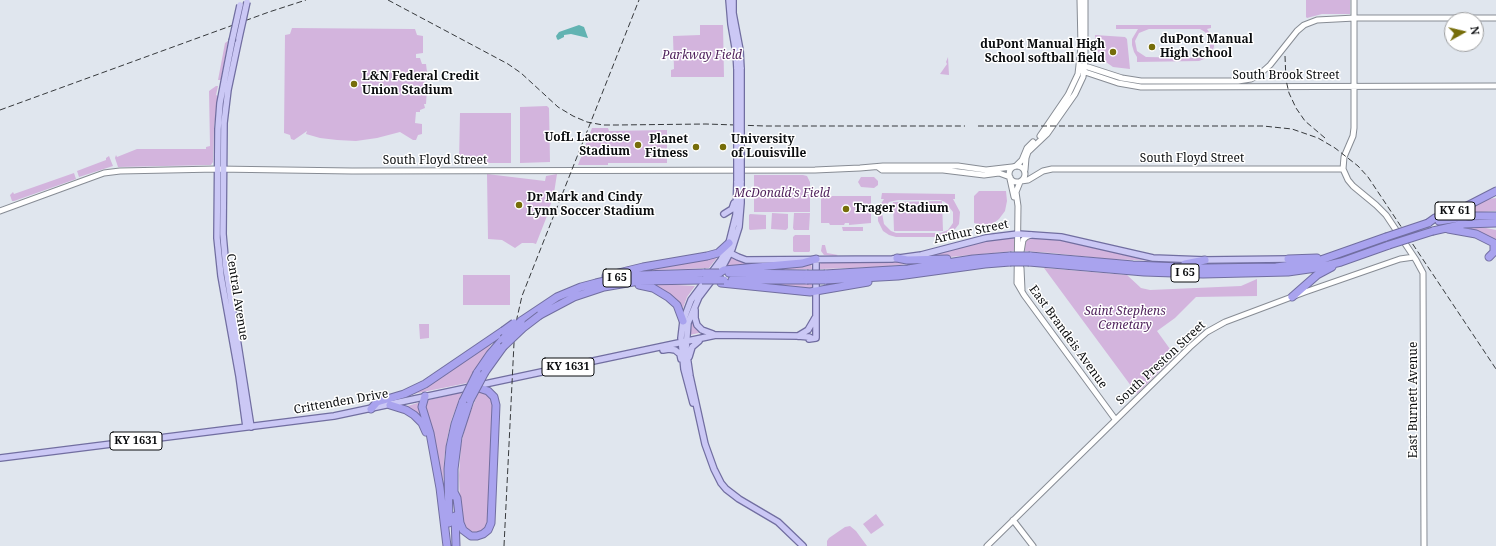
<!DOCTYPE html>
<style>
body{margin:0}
#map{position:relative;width:1496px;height:546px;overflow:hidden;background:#e0e6ee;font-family:"Noto Serif",serif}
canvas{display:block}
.north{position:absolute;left:1444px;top:12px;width:40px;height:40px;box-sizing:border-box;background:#fff;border:1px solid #9d9e9f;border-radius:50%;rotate:82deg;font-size:11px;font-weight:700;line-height:16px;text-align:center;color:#0a0c0e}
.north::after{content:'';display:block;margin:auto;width:14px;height:18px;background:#766d09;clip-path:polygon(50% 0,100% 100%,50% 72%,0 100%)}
</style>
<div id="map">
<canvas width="1496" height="546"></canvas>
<div class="north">N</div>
</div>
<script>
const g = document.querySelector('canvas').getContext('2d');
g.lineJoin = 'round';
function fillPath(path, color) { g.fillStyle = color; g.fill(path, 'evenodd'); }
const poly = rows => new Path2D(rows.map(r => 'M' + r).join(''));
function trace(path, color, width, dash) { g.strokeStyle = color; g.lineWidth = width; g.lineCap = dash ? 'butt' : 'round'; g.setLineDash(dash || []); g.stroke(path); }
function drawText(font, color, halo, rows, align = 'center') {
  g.font = font + ' "Noto Serif",serif'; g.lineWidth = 3; g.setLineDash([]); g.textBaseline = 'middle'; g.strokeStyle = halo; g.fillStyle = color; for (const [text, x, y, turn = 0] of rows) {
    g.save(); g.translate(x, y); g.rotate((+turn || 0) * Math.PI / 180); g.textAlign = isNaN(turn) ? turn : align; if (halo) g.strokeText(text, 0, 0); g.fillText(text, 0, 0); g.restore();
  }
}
fillPath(poly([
 [1306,0,1350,0,1350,14,1322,14,1307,18,1306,17],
 [700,25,723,25,724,77,671,77,671,70,674,69,673,36,700,35],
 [1116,25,1211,25,1211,28,1207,29,1214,39,1214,47,1211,54,1204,59,1199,61,1137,62,1137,57,1134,52,1132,45,1132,39,1138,29,1116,29],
 [1149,29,1200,29,1205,32,1208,36,1210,46,1205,54,1198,58,1146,57,1137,51,1135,41,1139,33],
 [292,28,412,29,415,29,417,35,423,36,423,53,416,54,416,58,420,58,422,64,426,64,427,72,427,80,424,83,427,89,426,104,424,104,425,108,420,110,420,112,416,112,415,123,422,124,422,134,418,135,416,140,413,140,400,132,377,138,356,141,337,140,320,138,306,134,307,131,294,140,291,139,290,135,284,133,285,35,290,34],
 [1095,35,1125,37,1127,39,1130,69,1113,67,1103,60,1097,50],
 [228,41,221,80,218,80,225,43],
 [948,57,949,75,940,74,947,64,946,62],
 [216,86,218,86,216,95,218,96,214,127,213,162,211,165,118,167,115,158,116,155,117,157,137,149,206,149,206,147,210,146,209,91],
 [547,106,549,108,550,162,520,163,520,107],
 [460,113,511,113,511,163,459,163],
 [592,128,608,128,609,131,667,130,667,163,608,163,608,165,578,165],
 [109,156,113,166,79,177,77,171,106,160,106,158],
 [74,173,76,179,14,201,12,201,10,195,13,192,14,194],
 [487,174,545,181,546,176,557,174,554,193,547,216,536,244,533,243,522,243,515,248,502,240,488,239],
 [754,175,803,175,807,176,810,182,810,212,754,212],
 [861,177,874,177,878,181,878,185,874,188,861,187,858,182],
 [979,191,1006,191,1007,201,1005,211,999,219,991,225,982,225,974,223,974,196],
 [882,193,955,194,955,199,953,199,960,212,959,224,952,233,942,237,896,237,889,235,883,231,878,221,878,208,884,199,881,199],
 [898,200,940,200,945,202,953,212,953,223,948,230,940,233,896,233,891,231,884,224,882,213,885,207,889,202],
 [821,196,871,196,871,223,849,225,849,223,845,223,844,225,830,225,829,223,821,223],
 [1496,198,1496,211,1453,214,1487,199],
 [942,201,943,231,894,231,893,202],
 [772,213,788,214,788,228,786,230,771,229],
 [794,213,810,213,809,230,794,230,793,228],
 [750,214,766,215,766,229,750,230,749,229,749,215],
 [842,227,863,227,863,231,843,231],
 [1481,227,1496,230,1496,241,1465,229],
 [795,235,810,235,810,251,809,252,794,252,793,251,793,237],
 [1042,236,1184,262,1109,259,1052,253,1023,251,1026,240,1030,237],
 [1015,237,1015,251,928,259,927,255,980,241],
 [822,245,825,245,827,253,838,255,836,256,824,255,821,251],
 [720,254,709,268,632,271],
 [732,256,742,262,791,262,725,268],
 [926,261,927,262,880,267,820,269,820,264,822,262],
 [811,264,812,269,763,270],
 [1044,268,1127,275,1141,288,1150,290,1241,286,1257,279,1257,296,1196,297,1175,318,1157,331,1175,356,1137,394],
 [463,275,510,275,510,305,463,305],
 [812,283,812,287,810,289,756,284],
 [660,284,695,286,687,297,682,311,652,285],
 [693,319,703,332,690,335],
 [419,324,429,324,429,338,420,339],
 [494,340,467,383,408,395],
 [479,390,485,391,494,401,488,526,477,535,464,530,460,504,459,475,461,445,466,424],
 [462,392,451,421,447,439,444,459,443,493,424,407,425,401],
 [421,402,427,430,404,407],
 [876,514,884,525,871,534,863,524],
 [850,526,856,531,867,546,827,546,827,541,829,538,845,527]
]), '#d3b4dd');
fillPath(poly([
 [579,25,584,27,588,38,571,34,564,35,564,37,558,40,557,39,556,36,559,32]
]), '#62b3b2');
const secondary = poly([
 [1354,0,1354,128,1353,136,1344,157,1343,169,1348,180,1353,186,1376,205,1386,215,1416,260,1423,273,1424,546],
 [1079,66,1088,67,1122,78,1141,81,1238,81,1251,79,1261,73,1270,65,1297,31,1304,25,1317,20,1355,18,1496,18],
 [1079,70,1118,83,1141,87,1496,86],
 [1040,136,1068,95,1078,74,1081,47,1080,0],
 '1009 174a8 8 0 1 1 16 0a8 8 0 1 1-16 0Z',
 [1016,166,1022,160,1027,148,1033,142],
 [878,167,882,170,943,170,984,175,999,173,1010,177],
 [1025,170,1026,158,1028,152,1047,134,1075,94,1083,77,1085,62,1085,0],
 [1010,179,1014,197],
 [1021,181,1028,180,1043,171,1052,169,1343,169],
 [1020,182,1016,192,1018,206,1017,283,1024,295,1115,419],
 [0,211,104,173,120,171,217,169,352,171,815,170,860,168,883,166,958,166,986,170,1012,167],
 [1021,252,1023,240,1026,237,1031,235],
 [1021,268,1022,290],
 [1013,520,1033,546],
 [987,546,1190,347,1207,332,1225,322,1305,292,1400,259,1414,257]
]);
const primary = poly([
 [729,0,731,24,736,53,737,69],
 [733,0,733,13,740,50,741,69],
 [239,38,228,90,224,123,223,234,226,268,251,427],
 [232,41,220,103,218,129,217,238,221,276,239,376,246,427],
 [741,181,741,203,739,227,732,249,724,264,699,297,688,323,686,349,690,376,705,444,714,469,721,483,726,489,739,499,778,522,803,546],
 [724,214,732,209,734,203],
 [730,253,738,257,746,260,892,259,921,255,986,238,1018,234,1061,237,1153,258,1205,260,1288,259],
 [695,310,695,318,697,325,702,330,713,334],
 [798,336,808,330,815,318],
 [809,339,816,338,816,259],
 [663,350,669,349,675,350,680,354,681,359],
 [689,357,692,347,699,341],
 [693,403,684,369,681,338,683,321,691,300,721,260,729,243,736,215,737,181],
 [0,458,334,416,716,335,798,336,809,337,811,338]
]);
const highway = poly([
 [1439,221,1471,216,1496,216],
 [1428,223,1435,218,1463,208,1496,191],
 [1448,229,1476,234,1496,244],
 [1433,231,1464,224,1496,223],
 [1030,256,1133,265,1204,268,1276,267,1315,262,1386,237],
 [1489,257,1494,252,1494,243],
 [897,258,907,260,947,259],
 [1288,259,1317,258],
 [1029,262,1144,272,1203,274,1288,272,1316,268,1341,262,1389,245],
 [1185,264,1205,260],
 [719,273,724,270,802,263,816,259],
 [729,273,807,274],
 [825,274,908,269,973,259,1010,256],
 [606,276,643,267,707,256,718,253,729,243],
 [732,280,807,280],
 [825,280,898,276,985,264,1010,262],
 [721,283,810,292,868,282],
 [639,285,653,288,668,297,677,305,683,321],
 [1292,297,1317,275,1332,267],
 [540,315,574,297,604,287,639,281,702,280],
 [521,321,557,297,581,287,596,283,618,278,641,275,704,273],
 [485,372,503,347],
 [477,373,490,354,503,339],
 [425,396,422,407,430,433,440,488,447,546],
 [390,405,406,410,414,415,422,423,426,432],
 [371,409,377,402,404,394,425,384,503,331],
 [454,492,457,498,460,523,463,530,471,536,477,536,483,534,488,530,491,523,496,405,494,397,488,391,473,386],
 [454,496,454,469,458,437,470,400],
 [455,516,456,546],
 [449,523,448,469,450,447,455,424,463,401]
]);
trace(secondary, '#878c94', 7);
trace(primary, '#716ea0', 8);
trace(highway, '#716ea0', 9);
trace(secondary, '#fff', 5);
trace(primary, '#cbc8f5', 5.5);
trace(highway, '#a9a3ee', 7);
trace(poly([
 [388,0,508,64,521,73,558,107,573,116,587,122,603,125,617,125,706,124,765,126,965,126],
 [1285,56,1286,80,1289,93,1296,108,1305,121,1325,138],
 [0,110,269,12,306,0],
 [978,126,1263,126,1292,129,1318,138,1335,148,1358,166,1368,177,1496,369],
 [504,546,514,343,517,318,522,296,639,0]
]), '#36393c', 1, [6, 3]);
const primaryBridge = poly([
 [239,38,247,2],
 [232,41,240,5],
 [737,69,737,181],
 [741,69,741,181]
]);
const highwayBridge = poly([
 [1386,237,1428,223],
 [1389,245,1433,231],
 [1010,256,1030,256],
 [1010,262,1029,262],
 [704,273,719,273],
 [807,274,825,274],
 [702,280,724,280],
 [807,280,825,280],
 [503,331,514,323],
 [503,339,521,321],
 [503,347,523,328,540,315],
 [470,400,485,372],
 [463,401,477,373]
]);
trace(primaryBridge, '#716ea0', 8, []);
trace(highwayBridge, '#716ea0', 9, []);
trace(primaryBridge, '#cbc8f5', 5.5);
trace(highwayBridge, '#a9a3ee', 7);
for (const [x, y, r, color] of [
 [1152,47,4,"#766d09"],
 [1113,52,4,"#766d09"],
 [354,84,4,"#766d09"],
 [638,145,4,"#766d09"],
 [696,147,4,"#766d09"],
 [723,147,4,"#766d09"],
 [519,205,4,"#766d09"],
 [846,209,4,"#766d09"]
]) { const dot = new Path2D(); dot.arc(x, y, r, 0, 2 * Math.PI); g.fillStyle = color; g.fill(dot); trace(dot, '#fff', 1.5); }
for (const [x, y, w] of [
 [1455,211,40],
 [1185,273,28],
 [617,278,28],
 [568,367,52],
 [136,441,52]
]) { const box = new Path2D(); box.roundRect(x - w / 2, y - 9, w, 18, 3); g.fillStyle = '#fff'; g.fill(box); trace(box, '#0a0c0e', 1); }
drawText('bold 11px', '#0a0c0e', null, [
 ["KY 61",1455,211],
 ["I 65",1185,273],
 ["I 65",617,278],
 ["KY 1631",568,367],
 ["KY 1631",136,441]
]);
drawText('bold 12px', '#0a0c0e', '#fff', [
 ["duPont Manual",1160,40],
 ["High School",1160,54],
 ["duPont Manual High",1105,45,"right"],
 ["School softball field",1105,59,"right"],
 ["L&N Federal Credit",362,77],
 ["Union Stadium",362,91],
 ["UofL Lacrosse",630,138,"right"],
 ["Stadium",630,152,"right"],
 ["Planet",688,140,"right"],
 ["Fitness",688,154,"right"],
 ["University",731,140],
 ["of Louisville",731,154],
 ["Dr Mark and Cindy",527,198],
 ["Lynn Soccer Stadium",527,212],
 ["Trager Stadium",854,209]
], 'left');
drawText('italic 12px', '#4d1f5a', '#fff', [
 ["Parkway Field",702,56],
 ["McDonald's Field",782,194],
 ["Saint Stephens",1125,312],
 ["Cemetary",1125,326]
]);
drawText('12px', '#0a0c0e', '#fff', [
 ["South Brook Street",1286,76],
 ["South Floyd Street",1192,159],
 ["South Floyd Street",435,161],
 ["Arthur Street",971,232,-12],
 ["Central Avenue",237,297,81],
 ["East Brandeis Avenue",1068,337,54],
 ["South Preston Street",1161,363,-43],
 ["East Burnett Avenue",1414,400,-90],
 ["Crittenden Drive",341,402,-10]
]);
</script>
